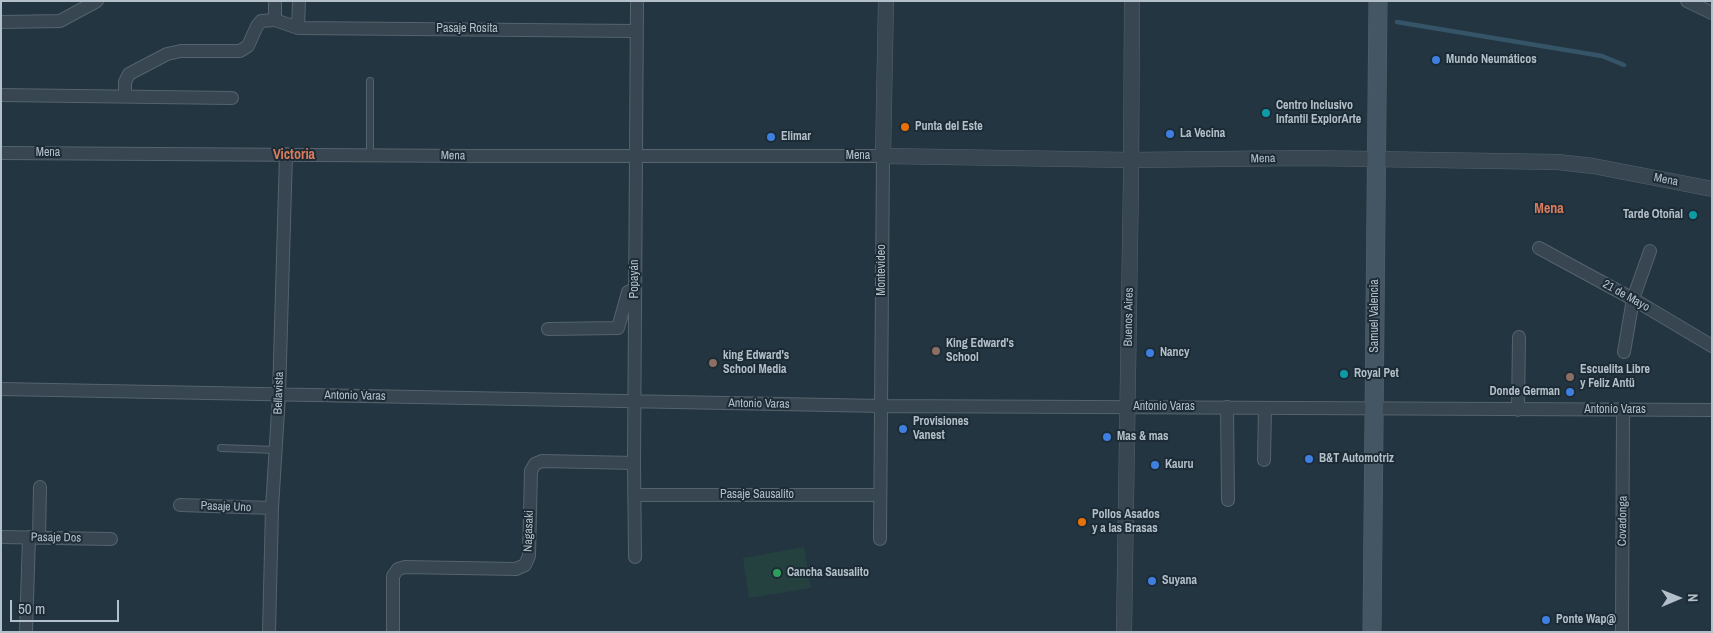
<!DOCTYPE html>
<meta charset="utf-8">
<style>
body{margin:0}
#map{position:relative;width:1713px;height:633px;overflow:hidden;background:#233540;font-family:"Archivo Narrow",sans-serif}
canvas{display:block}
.frame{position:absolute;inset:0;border:2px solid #b3c0ca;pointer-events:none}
.north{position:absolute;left:1653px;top:573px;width:50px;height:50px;-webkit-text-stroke:4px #1c2b35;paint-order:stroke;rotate:89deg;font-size:14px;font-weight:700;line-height:20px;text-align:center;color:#b3c0ca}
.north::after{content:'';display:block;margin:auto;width:18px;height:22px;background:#b3c0ca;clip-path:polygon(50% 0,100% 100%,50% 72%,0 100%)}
.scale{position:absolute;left:10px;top:600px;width:109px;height:22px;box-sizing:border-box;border:2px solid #b3c0ca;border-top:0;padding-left:6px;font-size:15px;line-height:18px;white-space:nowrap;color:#b3c0ca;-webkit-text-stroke:4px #1c2b35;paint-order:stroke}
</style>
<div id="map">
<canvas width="1713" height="633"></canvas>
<div class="frame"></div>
<div class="north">N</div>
<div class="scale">50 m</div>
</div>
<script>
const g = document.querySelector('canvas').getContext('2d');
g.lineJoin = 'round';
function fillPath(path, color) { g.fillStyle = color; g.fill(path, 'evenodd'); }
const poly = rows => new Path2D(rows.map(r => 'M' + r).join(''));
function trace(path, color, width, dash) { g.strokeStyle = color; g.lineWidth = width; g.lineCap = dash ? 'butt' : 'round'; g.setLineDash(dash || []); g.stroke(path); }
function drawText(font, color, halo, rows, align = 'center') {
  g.font = font + ' "Archivo Narrow",sans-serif'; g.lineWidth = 4; g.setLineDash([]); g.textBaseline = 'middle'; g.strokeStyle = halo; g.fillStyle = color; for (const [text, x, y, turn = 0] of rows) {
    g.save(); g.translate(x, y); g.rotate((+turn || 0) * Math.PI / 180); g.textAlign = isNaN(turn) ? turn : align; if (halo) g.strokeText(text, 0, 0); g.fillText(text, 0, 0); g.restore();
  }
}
fillPath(poly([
 [804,547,811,588,749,598,743,558]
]), '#25413f');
trace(poly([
 [1397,22,1602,56,1624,65]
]), '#355468', 4.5);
const service = poly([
 [370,155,370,81],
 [221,448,276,450]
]);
const minor = poly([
 [275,1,275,20,298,28,636,31],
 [1687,1,1712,13],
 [1,22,60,21,97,1],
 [298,28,299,1],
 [1,95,232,98],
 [125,96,125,82,129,74,167,54,181,51,240,51,248,46,257,26,261,21,275,20],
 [1,153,474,156,883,156,880,539],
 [1539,248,1633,299,1712,346],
 [548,329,618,328,628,292,635,289],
 [1624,352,1633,299,1650,251],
 [1,389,882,406,1712,410],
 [1227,407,1228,500],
 [1518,410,1519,337],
 [1264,460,1265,408],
 [634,495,880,495],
 [180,505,272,508],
 [1,537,111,539],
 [39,537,40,487],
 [635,557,634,463,637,1],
 [26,632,29,537],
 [269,632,272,508,279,395,286,154],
 [393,632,393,576,398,569,405,567,516,569,525,565,529,556,531,471,535,464,542,461,634,463],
 [1622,632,1623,410]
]);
const tertiary = poly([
 [886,1,883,156,1131,160,1308,158,1558,162,1593,166,1712,189],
 [1124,632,1131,179,1132,1]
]);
const secondary = poly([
 [1372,632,1378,1]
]);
trace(service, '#55636d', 8);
trace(minor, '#55636d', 14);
trace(tertiary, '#55636d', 16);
trace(secondary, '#55636d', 19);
trace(service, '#374650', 6);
trace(minor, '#374650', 12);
trace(tertiary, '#374650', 15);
trace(secondary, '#445663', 18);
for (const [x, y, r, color] of [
 [1436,60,5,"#3f7fe0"],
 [1266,113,5,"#0f9aa8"],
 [905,127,5,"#e8710a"],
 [1170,134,5,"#3f7fe0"],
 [771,137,5,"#3f7fe0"],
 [1693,215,5,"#0f9aa8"],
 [936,351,5,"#8d6e63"],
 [1150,353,5,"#3f7fe0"],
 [713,363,5,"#8d6e63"],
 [1344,374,5,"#0f9aa8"],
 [1570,377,5,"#8d6e63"],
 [1570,392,5,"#3f7fe0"],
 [903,429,5,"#3f7fe0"],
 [1107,437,5,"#3f7fe0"],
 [1309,459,5,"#3f7fe0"],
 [1155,465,5,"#3f7fe0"],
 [1082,522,5,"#e8710a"],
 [777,573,5,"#2e9e5b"],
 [1152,581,5,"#3f7fe0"],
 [1546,620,5,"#3f7fe0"]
]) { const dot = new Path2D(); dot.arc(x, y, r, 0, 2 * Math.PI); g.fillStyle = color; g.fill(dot); trace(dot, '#1c2b35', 2); }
drawText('12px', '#b3c0ca', '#1c2b35', [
 ["Pasaje Rosita",467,29],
 ["Mena",48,153],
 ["Mena",453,156,1],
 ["Mena",858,156],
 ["Mena",1263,159,-1],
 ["Mena",1666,180,11],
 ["Montevideo",882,270,-90],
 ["Popayán",635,279,-90],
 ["21 de Mayo",1626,296,29],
 ["Samuel Valencia",1375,316,-90],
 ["Buenos Aires",1129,317,-89],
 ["Bellavista",279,393,-88],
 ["Antonio Varas",355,396,1],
 ["Antonio Varas",759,404,1],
 ["Antonio Varas",1164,407],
 ["Antonio Varas",1615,410],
 ["Pasaje Sausalito",757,495],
 ["Pasaje Uno",226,507,2],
 ["Covadonga",1623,521,-89],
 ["Nagasaki",529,531,-88],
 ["Pasaje Dos",56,538,1]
]);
drawText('bold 12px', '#b3c0ca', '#1c2b35', [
 ["Mundo Neumáticos",1446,60],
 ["Centro Inclusivo",1276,106],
 ["Infantil ExplorArte",1276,120],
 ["Punta del Este",915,127],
 ["La Vecina",1180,134],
 ["Elimar",781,137],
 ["Tarde Otoñal",1683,215,"right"],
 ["King Edward's",946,344],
 ["School",946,358],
 ["Nancy",1160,353],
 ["king Edward's",723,356],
 ["School Media",723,370],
 ["Escuelita Libre",1580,370],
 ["y Feliz Antü",1580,384],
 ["Royal Pet",1354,374],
 ["Donde German",1560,392,"right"],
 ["Provisiones",913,422],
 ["Vanest",913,436],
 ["Mas & mas",1117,437],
 ["B&T Automotriz",1319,459],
 ["Kauru",1165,465],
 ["Pollos Asados",1092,515],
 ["y a las Brasas",1092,529],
 ["Cancha Sausalito",787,573],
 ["Suyana",1162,581],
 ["Ponte Wap@",1556,620]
], 'left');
drawText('bold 14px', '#dc7c5c', '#1c2b35', [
 ["Victoria",294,155],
 ["Mena",1549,209]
]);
</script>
